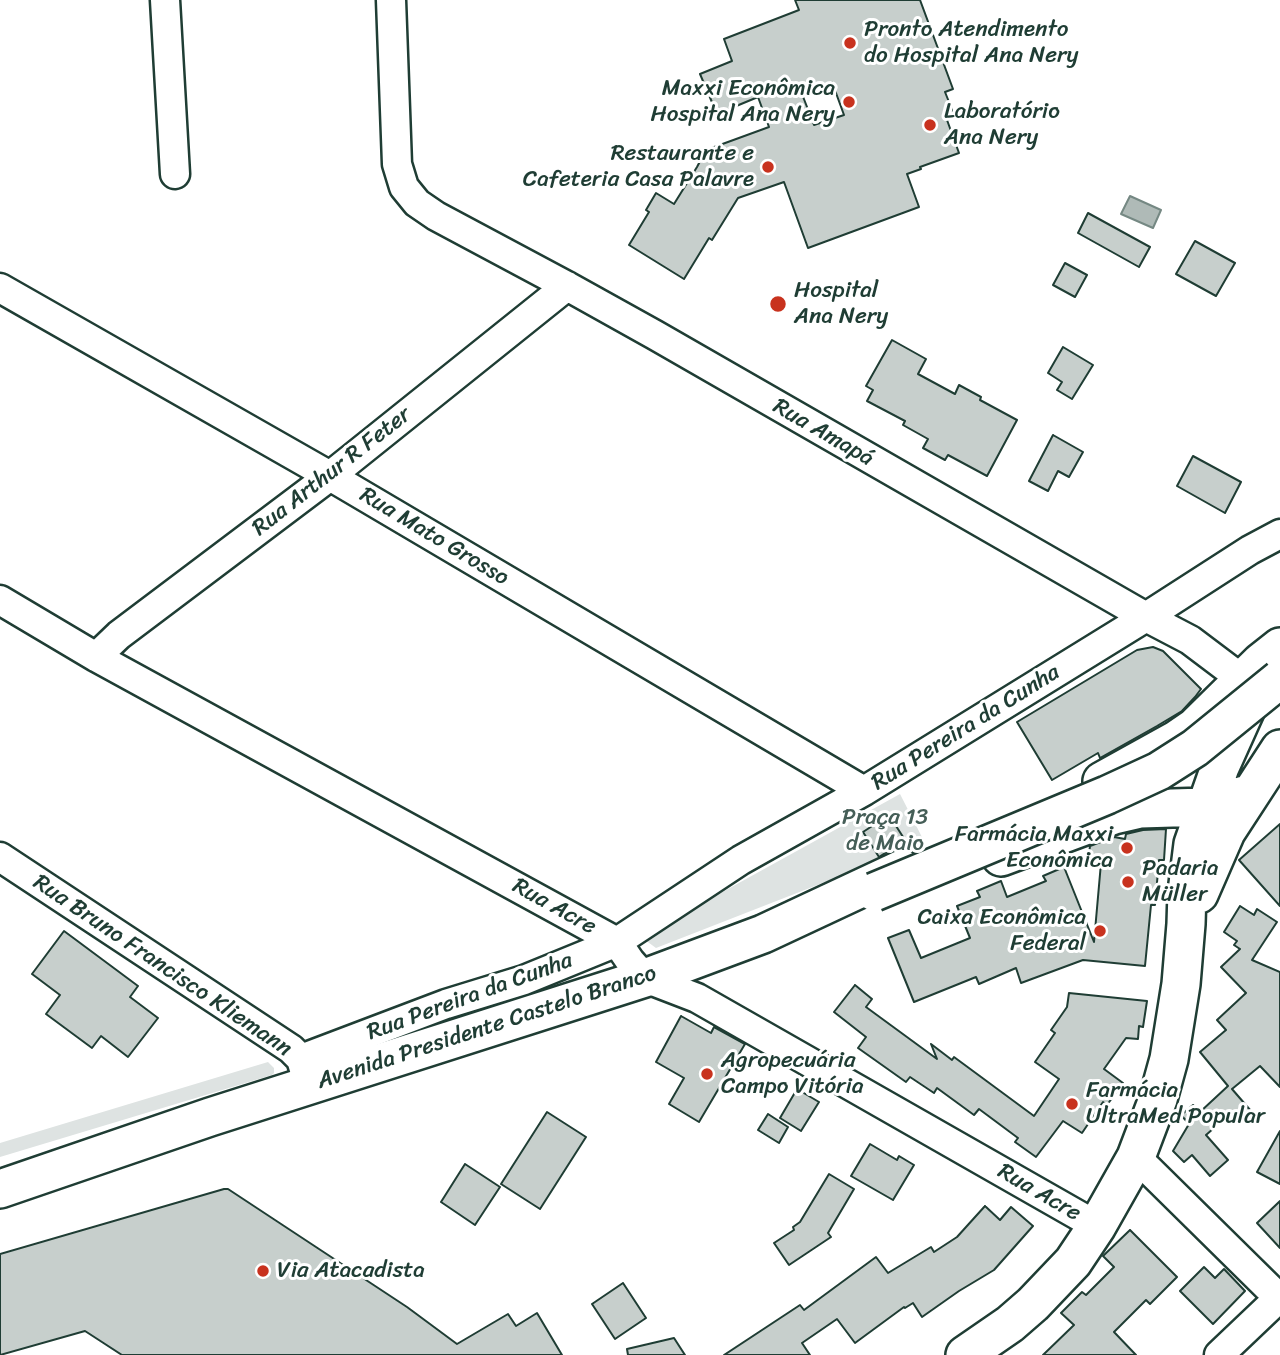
<!DOCTYPE html>
<meta charset="utf-8">
<style>
body{margin:0}
canvas{display:block;background:#fff}
</style>
<canvas width="1280" height="1355"></canvas>
<script>
const g = document.querySelector('canvas').getContext('2d');
g.lineJoin = 'round';
function fillPath(path, color) { g.fillStyle = color; g.fill(path, 'evenodd'); }
const poly = rows => new Path2D(rows.map(r => 'M' + r).join(''));
function trace(path, color, width, dash) { g.strokeStyle = color; g.lineWidth = width; g.lineCap = dash ? 'butt' : 'round'; g.setLineDash(dash || []); g.stroke(path); }
function drawText(font, color, halo, rows, align = 'center') {
  g.font = font + ' Sriracha,sans-serif'; g.lineWidth = 6; g.setLineDash([]); g.textBaseline = 'middle'; g.strokeStyle = halo; g.fillStyle = color; for (const [text, x, y, turn = 0] of rows) {
    g.save(); g.translate(x, y); g.rotate((+turn || 0) * Math.PI / 180); g.textAlign = isNaN(turn) ? turn : align; if (halo) g.strokeText(text, 0, 0); g.fillText(text, 0, 0); g.restore();
  }
}
fillPath(poly([
 [900,794,925,843,656,948,641,937],
 [268,1062,274,1068,274,1073,272,1075,0,1157,0,1143]
]), '#dee3e2');
const water = poly([
 [1130,196,1161,210,1153,228,1121,214,1130,196]
]);
fillPath(water, '#afbab7');
trace(water, '#758883', 2);
const building = poly([
 [795,0,920,0,953,89,945,92,955,117,947,120,959,153,920,167,921,169,907,174,919,207,808,248,784,182,738,198,712,240,709,238,684,279,629,245,649,212,646,210,656,193,674,204,697,167,706,150,769,127,758,97,717,114,700,74,732,61,724,39,799,10,795,0],
 [832,82,844,115,814,125,802,94,832,82],
 [1088,213,1150,247,1139,267,1078,233,1088,213],
 [1195,241,1235,263,1216,296,1176,274,1195,241],
 [1065,263,1087,275,1075,297,1053,285,1065,263],
 [892,340,926,359,918,374,955,394,959,385,981,397,980,400,1017,420,987,476,948,455,945,460,923,448,928,439,903,425,905,421,867,401,873,390,866,386,892,340],
 [1063,347,1093,365,1072,399,1057,390,1062,382,1048,373,1063,347],
 [1053,435,1083,452,1069,477,1058,471,1048,491,1029,481,1053,435],
 [1193,456,1241,482,1225,513,1177,486,1193,456],
 [1153,647,1163,651,1201,689,1195,697,1182,711,1157,726,1100,758,1098,753,1052,780,1017,722,1137,650,1153,647],
 [889,815,905,840,879,857,863,832,889,815],
 [1280,824,1280,906,1239,860,1280,824],
 [1166,829,1164,860,1159,860,1155,905,1151,905,1145,966,1083,960,1021,983,1016,968,979,984,976,977,914,1002,888,938,909,930,921,958,970,938,957,906,980,897,977,891,1001,881,1007,897,1046,881,1043,876,1064,867,1094,942,1101,863,1088,861,1090,846,1114,837,1125,839,1126,834,1143,830,1166,829],
 [1240,906,1254,915,1257,909,1277,922,1252,960,1280,972,1280,1087,1260,1066,1232,1089,1251,1111,1238,1123,1230,1114,1206,1135,1228,1160,1210,1176,1192,1155,1184,1162,1173,1151,1189,1124,1181,1115,1193,1105,1200,1112,1228,1086,1200,1052,1226,1030,1217,1020,1246,993,1221,967,1240,949,1234,945,1237,941,1224,932,1240,906],
 [64,931,138,986,130,997,158,1018,128,1057,101,1036,92,1048,46,1014,60,995,32,974,64,931],
 [855,985,872,999,866,1007,937,1059,931,1044,952,1060,954,1057,1034,1116,1059,1079,1035,1062,1055,1033,1051,1030,1067,1007,1069,993,1147,1001,1143,1027,1139,1026,1138,1039,1126,1038,1104,1069,1123,1083,1107,1105,1103,1102,1082,1133,1063,1121,1036,1157,1015,1142,1018,1138,979,1109,974,1115,937,1088,934,1093,910,1077,906,1082,858,1048,866,1037,834,1012,855,985],
 [681,1016,711,1033,714,1027,745,1044,699,1122,669,1104,684,1078,656,1062,681,1016],
 [797,1089,819,1102,801,1131,780,1118,797,1089],
 [547,1112,586,1137,540,1209,501,1184,547,1112],
 [768,1114,788,1127,779,1143,758,1130,768,1114],
 [1280,1131,1280,1184,1257,1172,1280,1131],
 [870,1144,897,1160,899,1156,914,1165,893,1200,851,1176,870,1144],
 [465,1164,500,1187,475,1225,441,1202,465,1164],
 [829,1174,854,1189,828,1233,831,1237,789,1265,774,1243,794,1230,793,1227,800,1222,829,1174],
 [224,1189,228,1189,407,1307,457,1344,508,1314,516,1326,537,1313,562,1355,122,1355,85,1331,0,1355,0,1254,224,1189],
 [1280,1201,1280,1248,1257,1223,1280,1201],
 [985,1206,1000,1220,1011,1207,1033,1226,994,1270,959,1291,922,1317,913,1303,905,1308,904,1307,855,1343,837,1319,802,1343,810,1355,724,1355,800,1305,804,1310,876,1257,888,1273,931,1247,934,1252,957,1237,985,1206],
 [1130,1230,1177,1277,1150,1304,1146,1300,1114,1332,1136,1355,1043,1355,1074,1325,1061,1313,1082,1292,1086,1295,1114,1267,1103,1256,1130,1230],
 [1204,1267,1215,1278,1224,1269,1245,1291,1213,1324,1180,1291,1204,1267],
 [623,1283,646,1318,615,1339,592,1304,623,1283],
 [674,1338,685,1355,628,1355,627,1349,674,1338]
]);
fillPath(building, '#c7cfcc');
trace(building, '#1f3d34', 2);
const minor = poly([
 [165,0,175,174],
 [391,0,397,164,404,187,417,203,436,216,567,286,655,335,1146,617,1190,640,1243,680],
 [0,288,330,476,864,791],
 [0,600,96,657,617,942,630,961,645,978,697,998,1097,1226],
 [96,657,119,635,330,476,567,286],
 [0,857,291,1049,301,1059,306,1076],
 [301,1059,446,1004,524,980,617,942,741,860,864,791,1146,617,1250,550,1280,534],
 [1136,1157,1280,1299],
 [1219,1355,1280,1297]
]);
const major = poly([
 [1102,781,1176,740,1195,727,1261,662,1280,647],
 [1001,857,1114,815,1140,809,1205,807,1251,793],
 [1199,894,1226,832,1280,749],
 [0,1189,210,1117,645,978,763,934,902,869],
 [965,1355,1010,1324,1033,1304,1073,1262,1097,1226,1136,1157,1158,1099,1169,1059,1181,984,1186,924,1187,892,1193,844,1220,767,1250,700]
]);
trace(minor, '#1f3d34', 33);
trace(major, '#1f3d34', 42);
trace(minor, '#fff', 28);
trace(major, '#fff', 37);
const majorBridge = poly([
 [874,892,1107,795,1159,771,1195,748,1280,679]
]);
trace(majorBridge, '#1f3d34', 42, []);
trace(majorBridge, '#fff', 37);
for (const [x, y, r, color] of [
 [850,43,7,"#c8321e"],
 [849,102,7,"#c8321e"],
 [930,125,7,"#c8321e"],
 [768,167,7,"#c8321e"],
 [778,304,9,"#c8321e"],
 [1127,848,7,"#c8321e"],
 [1128,882,7,"#c8321e"],
 [1100,931,7,"#c8321e"],
 [707,1074,7,"#c8321e"],
 [1072,1104,7,"#c8321e"],
 [263,1271,7,"#c8321e"]
]) { const dot = new Path2D(); dot.arc(x, y, r, 0, 2 * Math.PI); g.fillStyle = color; g.fill(dot); trace(dot, '#fff', 2.5); }
drawText('23px', '#1f3d34', '#fff', [
 ["Pronto Atendimento",864,30],
 ["do Hospital Ana Nery",864,56],
 ["Maxxi Econômica",835,89,"right"],
 ["Hospital Ana Nery",835,115,"right"],
 ["Laboratório",944,112],
 ["Ana Nery",944,138],
 ["Restaurante e",754,154,"right"],
 ["Cafeteria Casa Palavre",754,180,"right"],
 ["Hospital",794,291],
 ["Ana Nery",794,317],
 ["Farmácia Maxxi",1113,835,"right"],
 ["Econômica",1113,861,"right"],
 ["Padaria",1142,869],
 ["Müller",1142,895],
 ["Caixa Econômica",1086,918,"right"],
 ["Federal",1086,944,"right"],
 ["Agropecuária",721,1061],
 ["Campo Vitória",721,1087],
 ["Farmácia",1086,1091],
 ["UltraMed Popular",1086,1117],
 ["Via Atacadista",277,1271]
], 'left');
drawText('23px', '#1f3d34', '#fff', [
 ["Rua Amapá",823,433,30],
 ["Rua Arthur R Feter",332,472,-38],
 ["Rua Mato Grosso",434,537,31],
 ["Rua Pereira da Cunha",966,728,-32],
 ["Rua Acre",554,907,29],
 ["Rua Bruno Francisco Kliemann",162,966,34],
 ["Rua Pereira da Cunha",470,997,-20],
 ["Avenida Presidente Castelo Branco",487,1028,-18],
 ["Rua Acre",1039,1193,30]
]);
drawText('23px', '#455e57', '#fff', [
 ["Praça 13",885,818],
 ["de Maio",885,844]
]);
</script>
